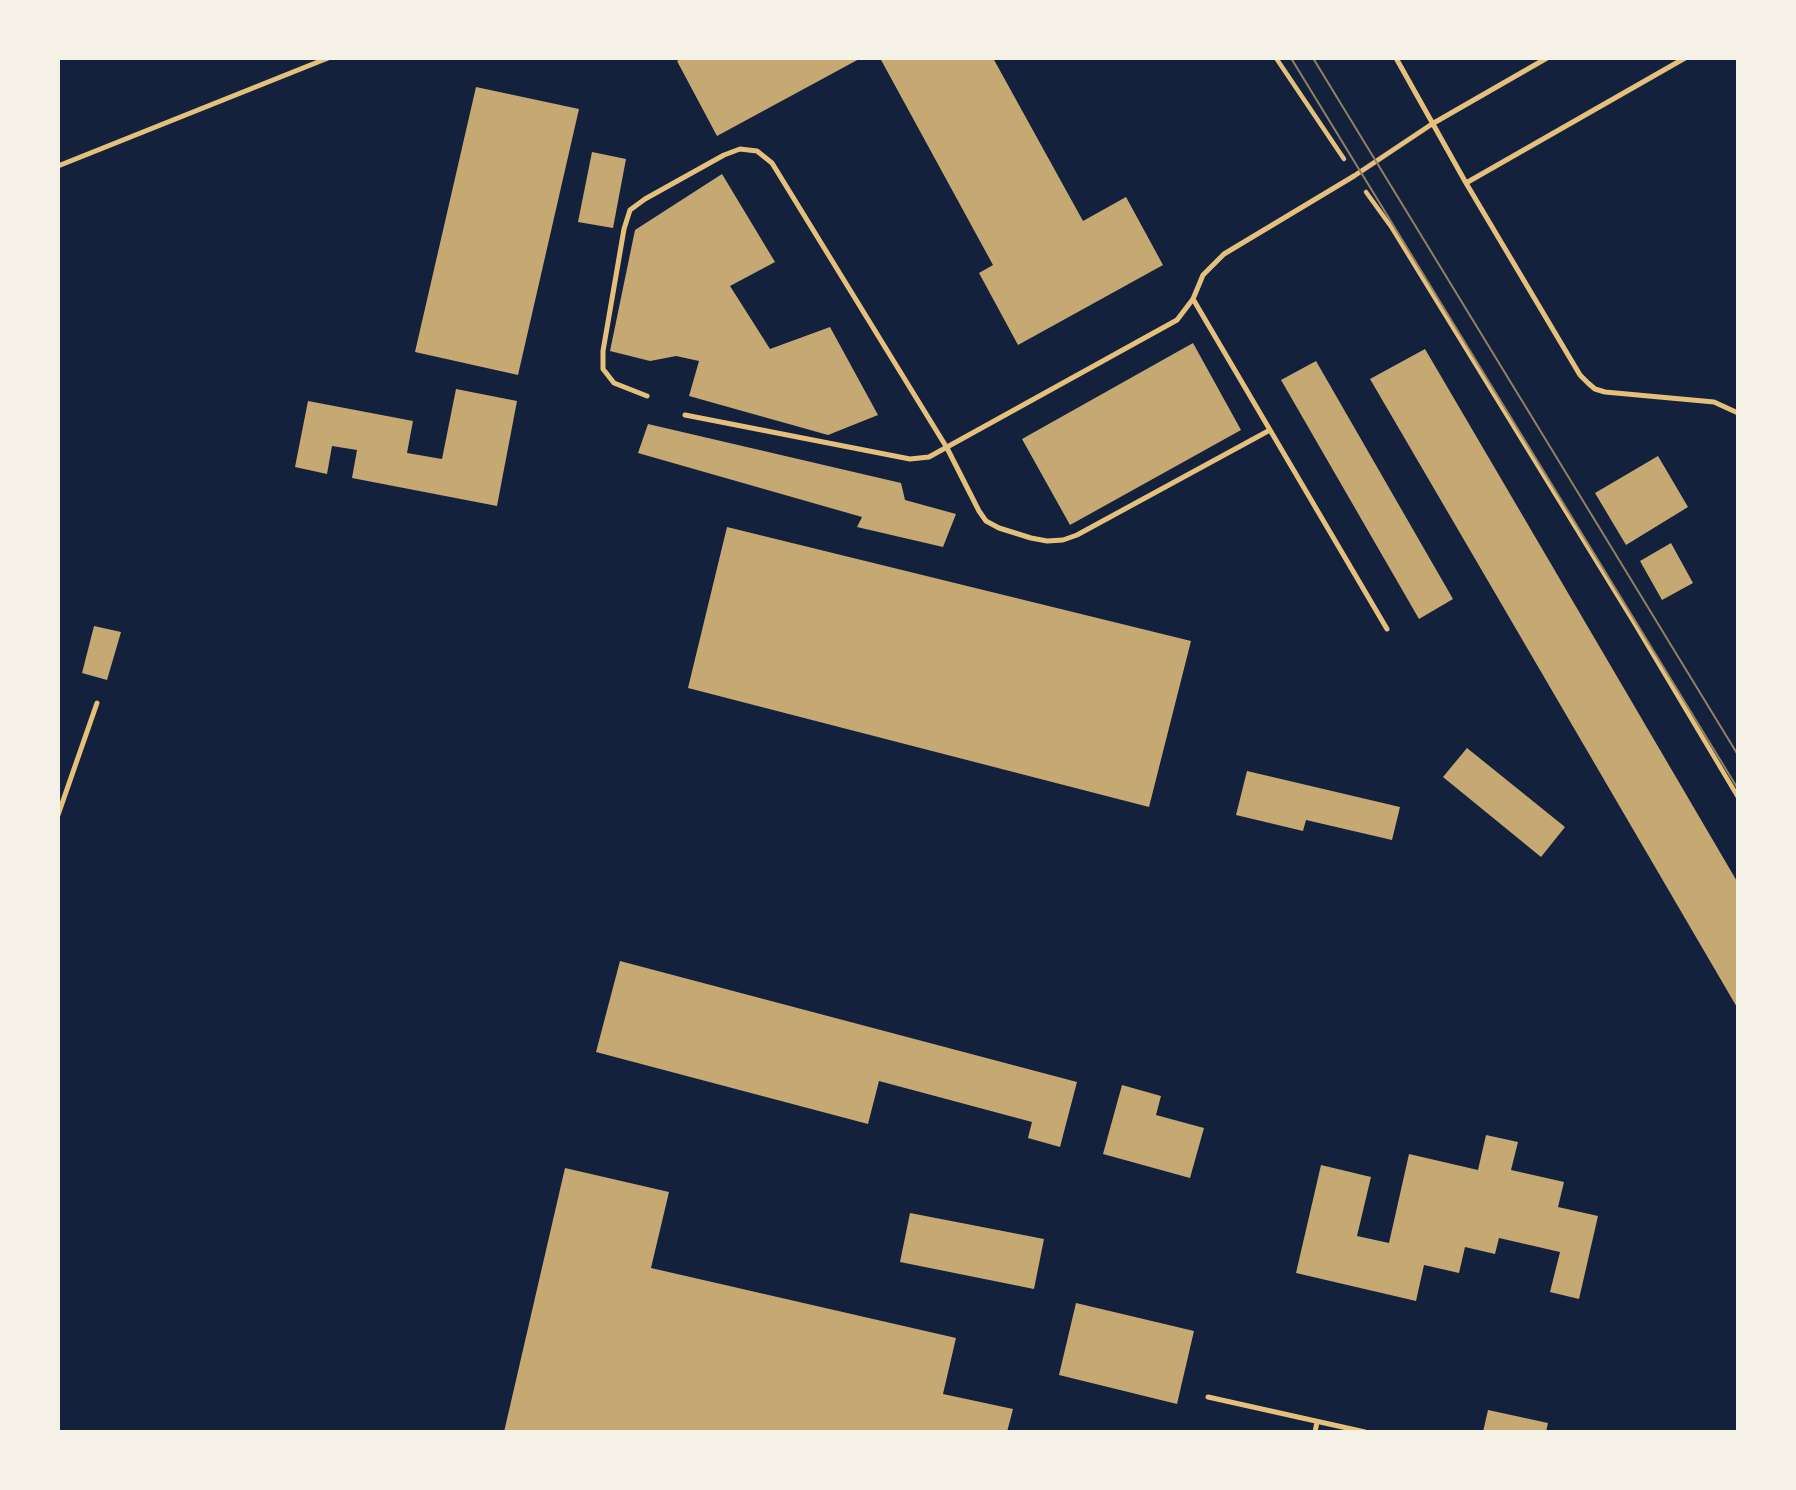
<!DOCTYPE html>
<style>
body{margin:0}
#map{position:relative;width:1796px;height:1490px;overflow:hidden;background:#14213d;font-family:"Exo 2",sans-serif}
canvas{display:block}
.frame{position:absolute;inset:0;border:60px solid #f6f1e7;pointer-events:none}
</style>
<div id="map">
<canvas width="1796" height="1490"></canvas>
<div class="frame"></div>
</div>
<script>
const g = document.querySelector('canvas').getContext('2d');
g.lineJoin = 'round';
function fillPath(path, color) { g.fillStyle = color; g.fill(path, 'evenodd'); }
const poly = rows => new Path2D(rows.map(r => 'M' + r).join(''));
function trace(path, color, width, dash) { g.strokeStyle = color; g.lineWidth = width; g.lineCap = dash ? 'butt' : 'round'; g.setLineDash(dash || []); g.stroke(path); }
fillPath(poly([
 [683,58,861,58,717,136,677,61],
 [880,58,993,58,1083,221,1126,197,1163,265,1018,345,979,273,993,265],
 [476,87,579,109,518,375,415,352],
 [592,152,626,159,613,228,578,222],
 [722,174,775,262,730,286,770,349,830,327,878,415,828,435,689,396,699,361,676,356,650,361,610,351,635,230],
 [1193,343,1241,430,1070,525,1022,439],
 [1425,349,1738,883,1738,1009,1370,379],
 [1316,361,1453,599,1419,619,1281,380],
 [456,389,517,401,497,506,352,478,357,450,332,446,327,474,295,467,308,401,413,421,407,453,442,459],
 [648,424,901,483,905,500,956,514,943,547,857,527,862,517,638,453],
 [1658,456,1688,507,1626,545,1595,493],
 [727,527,1191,641,1149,807,688,688],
 [1671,543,1693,583,1662,600,1640,561],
 [94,626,121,632,107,680,82,673],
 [1467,748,1565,827,1541,857,1443,777],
 [1247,771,1400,807,1392,840,1306,820,1303,831,1236,815],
 [620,961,1077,1082,1060,1147,1028,1138,1032,1122,879,1081,868,1124,596,1052],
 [1122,1085,1161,1096,1156,1115,1204,1128,1190,1178,1103,1154],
 [1486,1135,1518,1142,1511,1170,1564,1182,1558,1207,1598,1216,1579,1299,1550,1292,1560,1252,1499,1238,1495,1254,1465,1247,1459,1273,1424,1265,1416,1301,1296,1273,1321,1165,1371,1177,1357,1236,1389,1243,1409,1154,1478,1170],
 [565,1168,669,1192,651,1268,956,1338,943,1394,1013,1409,1007,1432,504,1432],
 [910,1213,1044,1239,1034,1289,900,1262],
 [1076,1303,1194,1331,1177,1404,1059,1375],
 [1488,1410,1548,1423,1546,1432,1483,1432]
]), '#c6a872');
trace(poly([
 [1276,58,1344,159],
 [1366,192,1392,228,1635,624,1738,797]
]), '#e5c07b', 4.5);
trace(poly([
 [1396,58,1466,183,1685,58],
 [58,166,328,58],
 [1466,183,1580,375,1588,383,1595,389,1605,392,1714,402,1738,413],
 [1193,299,1387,629],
 [647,396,614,383,603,369,603,351,624,229,630,210,645,199,724,155,740,149,757,151,772,163,947,448,979,511,986,521,999,528,1031,538,1047,541,1063,540,1077,535,1270,430],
 [685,415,910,459,929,457,1177,320,1193,299,1203,275,1224,254,1354,176,1432,124,1547,58],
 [58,815,97,703],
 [1208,1397,1365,1432],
 [1315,1432,1317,1422]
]), '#e5c07b', 5);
trace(poly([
 [1291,58,1738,789],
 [1313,58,1738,755]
]), '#918062', 2);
</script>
